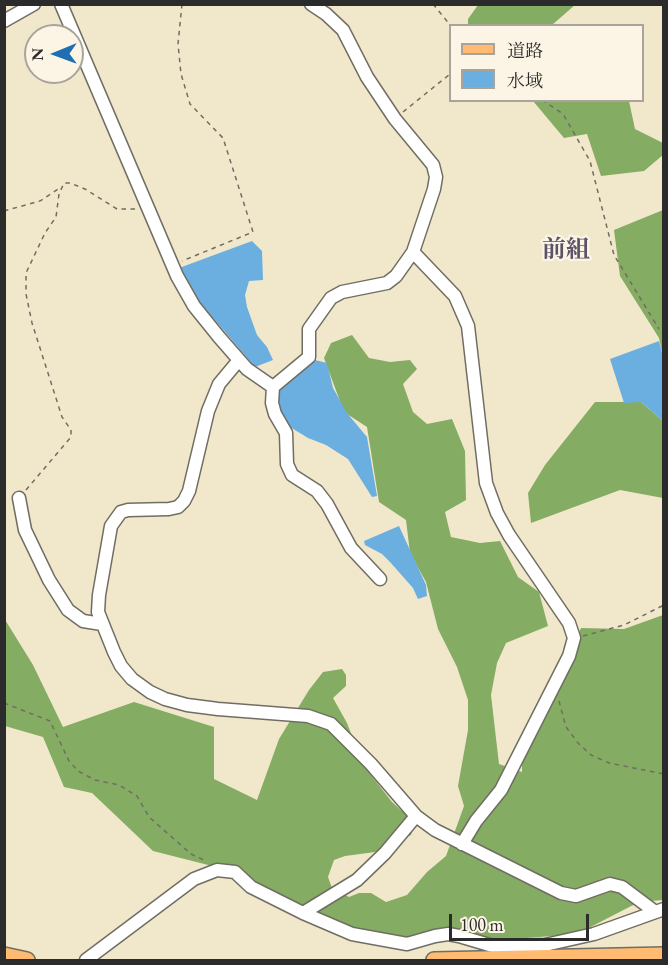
<!DOCTYPE html>
<meta charset="utf-8">
<style>
body{margin:0}
#map{position:relative;width:668px;height:965px;overflow:hidden;background:#f1e8cc;font-family:"EB Garamond","Noto Serif JP",serif}
canvas{display:block}
.frame{position:absolute;inset:0;border:6px solid #2b2b2b;pointer-events:none}
.legend{position:absolute;left:449px;top:24px;width:195px;height:78px;box-sizing:border-box;background:#fcf5e5;border:2px solid #a8a49b;margin:0;padding:8px 10px;list-style:none;font-size:18px;color:#2b2b2b}
.legend li{display:flex;align-items:center;gap:12px;height:30px}
.legend b{width:30px;border:2px solid #a8a49b}
.north{position:absolute;left:24px;top:24px;width:60px;height:60px;box-sizing:border-box;background:#fcf5e5;border:2px solid #a8a49b;border-radius:50%;rotate:269deg;font-size:16px;font-weight:700;line-height:24px;text-align:center;color:#2b2b2b}
.north::after{content:'';display:block;margin:auto;width:21px;height:27px;background:#1f6fb2;clip-path:polygon(50% 0,100% 100%,50% 72%,0 100%)}
.scale{position:absolute;left:449px;top:914px;width:140px;height:27px;box-sizing:border-box;border:3px solid #2b2b2b;border-top:0;padding-left:8px;font-size:18px;line-height:21px;white-space:nowrap;color:#2b2b2b;-webkit-text-stroke:4px #fcf5e5;paint-order:stroke}
</style>
<div id="map">
<canvas width="668" height="965"></canvas>
<div class="frame"></div>
<ul class="legend">
<li><b style="height:8px;background:#febb71"></b>道路</li>
<li><b style="height:16px;background:#6baee0"></b>水域</li>
</ul>
<div class="north">N</div>
<div class="scale">100 m</div>
</div>
<script>
const g = document.querySelector('canvas').getContext('2d');
g.lineJoin = 'round';
function fillPath(path, color) { g.fillStyle = color; g.fill(path, 'evenodd'); }
const poly = rows => new Path2D(rows.map(r => 'M' + r).join(''));
function trace(path, color, width, dash) { g.strokeStyle = color; g.lineWidth = width; g.lineCap = dash ? 'butt' : 'round'; g.setLineDash(dash || []); g.stroke(path); }
function drawText(font, color, halo, rows, align = 'center') {
  g.font = font + ' "EB Garamond","Noto Serif JP",serif'; g.lineWidth = 4.5; g.setLineDash([]); g.textBaseline = 'middle'; g.strokeStyle = halo; g.fillStyle = color; for (const [text, x, y, turn = 0] of rows) {
    g.save(); g.translate(x, y); g.rotate((+turn || 0) * Math.PI / 180); g.textAlign = isNaN(turn) ? turn : align; if (halo) g.strokeText(text, 0, 0); g.fillText(text, 0, 0); g.restore();
  }
}
fillPath(poly([
 [478,5,478,4,575,5,552,25,468,25,468,19],
 [533,101,629,101,635,129,663,143,663,155,644,171,601,176,587,134,564,138],
 [663,210,663,356,659,338,620,276,614,230],
 [352,335,369,358,390,362,410,360,417,369,403,384,413,412,427,424,452,419,465,451,466,500,445,512,451,537,480,543,500,541,518,577,539,592,548,626,506,643,497,663,491,695,499,764,522,772,522,751,581,628,624,629,663,615,663,900,639,902,577,934,489,941,411,939,353,931,220,868,153,851,92,793,64,787,43,737,5,726,4,618,33,665,63,727,134,702,214,727,214,779,257,800,279,739,309,690,323,672,342,669,346,675,346,686,333,698,347,723,363,765,392,802,415,823,411,835,375,852,345,856,334,860,328,877,332,888,349,897,359,893,371,893,386,902,407,895,427,872,446,856,464,806,458,786,468,730,468,700,457,667,438,629,426,582,410,553,406,520,379,502,367,427,344,412,324,358,331,343],
 [595,402,641,402,663,421,663,498,620,490,531,523,528,493,545,465]
]), '#84ac62');
fillPath(poly([
 [252,241,262,251,263,280,249,281,245,295,247,307,257,335,267,347,273,360,255,367,196,298,179,268],
 [659,341,663,356,663,421,641,402,624,403,610,359],
 [315,360,327,363,333,388,347,413,367,437,377,496,372,497,348,459,326,445,308,438,290,427,280,414,278,407,279,390],
 [399,526,426,585,427,596,418,599,413,588,390,562,382,554,365,545,364,541]
]), '#6baee0');
const minor = poly([
 [61,4,177,276,194,306,219,337,247,369,273,387],
 [4,21,34,4],
 [413,252,455,296,468,326,486,483,497,513,509,535,569,623,574,638,569,656,501,790,476,821,462,844],
 [239,360,219,384,208,411,189,491,184,501,178,507,169,509,128,510,121,512,111,526,99,595,98,612,114,652,121,666,132,679,150,692,165,699,187,705,218,709,308,716,331,724,371,764,416,816,435,830,561,893,576,896,610,884,622,887,654,911],
 [273,387,309,357,309,329,331,298,342,292,387,283,396,276,413,252,434,189,436,177,433,165,395,119,367,77,343,30,326,14,311,4],
 [273,387,272,403,275,414,286,433,287,464,292,475,317,491,327,504,351,548,380,579],
 [19,498,25,530,49,580,68,610,83,621,102,624],
 [303,913,357,880,385,853,416,816],
 [86,960,194,879,217,870,235,872,251,887,303,913,352,934,407,944,435,936,448,934,459,936,496,947,545,945,594,934,664,909]
]);
const major = poly([
 [4,955,27,960],
 [434,960,664,955]
]);
trace(minor, '#706d63', 15);
trace(major, '#706d63', 18);
trace(poly([
 [182,4,178,44,181,74,190,104,223,138,253,232,182,261],
 [433,4,451,26],
 [542,100,563,114,590,161,614,255,659,329],
 [403,112,450,74],
 [4,211,40,201,61,187],
 [26,490,71,437,71,430,62,417,32,323,26,294,26,273,45,233,56,217,59,194,64,183,70,183,85,189,117,209,135,209],
 [583,636,624,625,664,605],
 [559,701,566,727,578,743,591,755,609,763,664,774],
 [4,703,50,721,69,761,78,771,95,780,119,785,137,796,149,817,191,854,206,861]
]), '#706d63', 1.5, [4.5, 4.5]);
trace(minor, '#fff', 12);
trace(major, '#febb71', 15);
drawText('bold 24px', '#5b5366', '#fcf5e5', [
 ["前組",566,250]
]);
</script>
